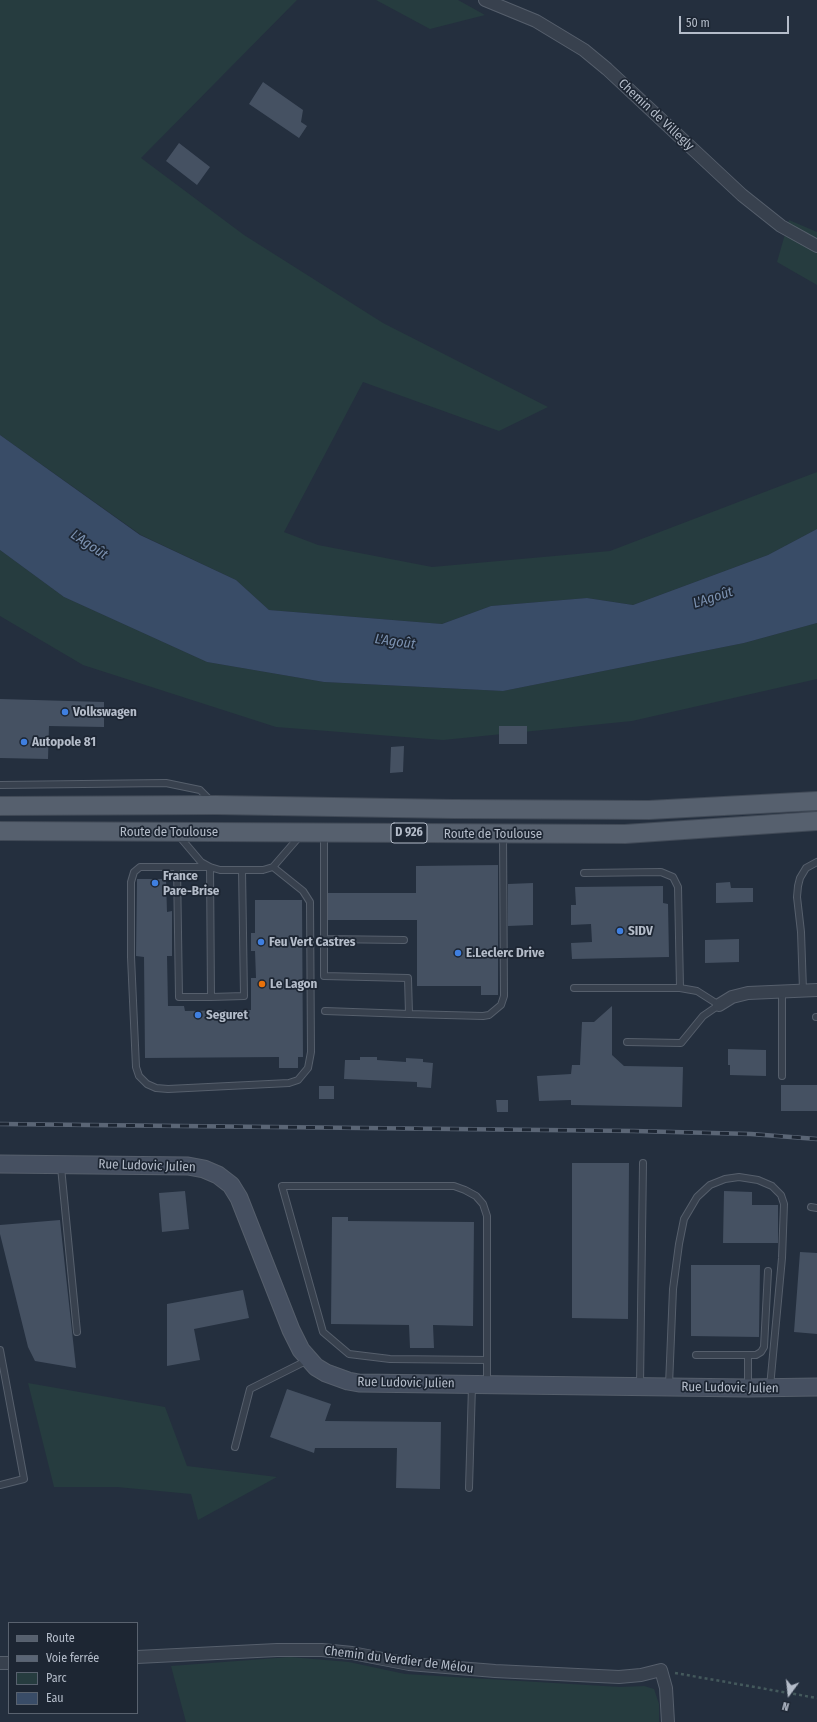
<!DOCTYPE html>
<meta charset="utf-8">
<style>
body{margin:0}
#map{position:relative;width:817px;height:1722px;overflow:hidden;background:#242f3e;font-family:"Fira Sans Condensed",sans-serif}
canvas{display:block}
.legend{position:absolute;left:8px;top:1622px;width:130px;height:92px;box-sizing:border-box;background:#1d2633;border:1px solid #59626f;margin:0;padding:5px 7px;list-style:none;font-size:12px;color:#b4bcc9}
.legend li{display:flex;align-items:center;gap:8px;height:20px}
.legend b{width:20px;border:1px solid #59626f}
.north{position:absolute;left:769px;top:1674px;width:40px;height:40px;-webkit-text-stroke:3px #1d2633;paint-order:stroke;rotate:195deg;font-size:11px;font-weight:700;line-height:16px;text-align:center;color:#b4bcc9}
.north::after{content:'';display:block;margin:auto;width:14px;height:18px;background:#b4bcc9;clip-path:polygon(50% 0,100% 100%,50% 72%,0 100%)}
.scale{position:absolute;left:679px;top:16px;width:110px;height:18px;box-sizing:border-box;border:2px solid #b4bcc9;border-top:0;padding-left:5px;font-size:12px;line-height:14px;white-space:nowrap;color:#b4bcc9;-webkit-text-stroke:3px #1d2633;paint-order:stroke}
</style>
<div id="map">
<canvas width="817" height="1722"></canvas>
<ul class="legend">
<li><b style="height:5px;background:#56606e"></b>Route</li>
<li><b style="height:5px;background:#5a6575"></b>Voie ferrée</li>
<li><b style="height:11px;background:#263c3f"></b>Parc</li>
<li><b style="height:11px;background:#394c67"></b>Eau</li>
</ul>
<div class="north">N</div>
<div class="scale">50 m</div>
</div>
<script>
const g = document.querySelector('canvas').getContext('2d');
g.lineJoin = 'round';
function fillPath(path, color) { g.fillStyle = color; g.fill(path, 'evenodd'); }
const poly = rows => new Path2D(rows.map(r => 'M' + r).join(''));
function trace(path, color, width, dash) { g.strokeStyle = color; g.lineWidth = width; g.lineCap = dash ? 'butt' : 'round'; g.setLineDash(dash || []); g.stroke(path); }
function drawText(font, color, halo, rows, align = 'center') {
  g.font = font + ' "Fira Sans Condensed",sans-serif'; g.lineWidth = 3.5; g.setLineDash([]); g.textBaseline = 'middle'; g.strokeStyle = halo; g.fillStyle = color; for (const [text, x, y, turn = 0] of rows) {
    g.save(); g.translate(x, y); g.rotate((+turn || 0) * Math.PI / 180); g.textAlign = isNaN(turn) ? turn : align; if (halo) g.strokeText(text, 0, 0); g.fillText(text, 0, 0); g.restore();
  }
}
fillPath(poly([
 [0,0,297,0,141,158,244,235,383,323,548,407,499,431,363,382,284,532,318,545,432,567,610,551,817,472,817,529,768,555,633,605,587,598,491,606,442,624,269,610,236,580,141,535,0,435],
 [376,0,458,0,485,15,430,29],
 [789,220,817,232,817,285,777,262],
 [0,550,64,597,207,662,324,682,503,691,744,643,817,623,817,679,632,721,443,740,276,727,83,665,0,616],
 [28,1383,165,1407,187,1466,277,1477,198,1520,191,1494,117,1487,54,1487],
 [290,1657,349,1662,405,1674,620,1687,644,1686,654,1689,659,1704,659,1722,186,1722,171,1666]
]), '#263c3f');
fillPath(poly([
 [0,435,140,535,236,580,269,610,442,624,491,606,587,598,633,605,768,555,817,529,817,623,744,643,503,691,324,682,207,662,64,597,0,550]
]), '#394c67');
fillPath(poly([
 [263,82,303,110,301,122,307,126,299,138,249,104],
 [179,143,210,167,197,185,166,161],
 [0,699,104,702,104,727,49,726,48,759,0,758],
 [499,726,527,726,527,744,499,744],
 [404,746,403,772,390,773,391,747],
 [498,865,498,995,481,995,481,986,417,986,417,920,328,920,328,893,416,893,416,866],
 [137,879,166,879,167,912,172,911,172,956,167,956,168,1006,184,1006,185,1011,251,1010,251,978,256,978,255,951,251,951,251,933,255,933,255,900,302,900,303,1057,298,1057,298,1068,279,1068,279,1057,145,1058,144,957,136,956],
 [730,882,731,888,753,888,753,902,716,903,716,883],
 [533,883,533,925,508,926,508,884],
 [663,886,663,903,668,904,669,957,572,959,571,943,592,942,591,924,571,925,571,905,576,905,575,887],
 [739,939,739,962,705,963,705,940],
 [612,1006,612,1055,624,1066,683,1067,682,1107,571,1105,571,1100,539,1101,537,1076,571,1074,572,1065,580,1065,582,1022,594,1022],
 [728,1049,766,1050,766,1076,730,1075,730,1065,728,1065],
 [360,1057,377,1057,377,1060,406,1062,406,1058,423,1059,423,1062,433,1063,431,1088,417,1087,417,1082,344,1079,345,1060,360,1060],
 [781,1085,817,1085,817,1111,781,1111],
 [319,1086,334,1086,334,1099,319,1099],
 [496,1100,508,1100,508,1112,497,1112],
 [572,1163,629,1163,628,1319,572,1318],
 [185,1191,189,1229,162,1232,159,1193],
 [724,1191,752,1192,752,1205,778,1205,778,1243,723,1243],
 [332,1217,348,1217,348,1221,474,1222,473,1326,433,1325,434,1348,410,1348,409,1325,331,1324],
 [60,1220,65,1267,76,1368,35,1361,28,1347,0,1234,0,1225],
 [800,1252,817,1253,817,1334,794,1332],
 [691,1265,760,1265,759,1337,691,1336],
 [243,1290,249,1318,194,1329,200,1360,167,1366,167,1304],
 [287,1389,331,1404,325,1421,441,1422,440,1489,396,1488,397,1448,315,1448,314,1453,270,1437]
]), '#455162');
const lane = poly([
 [0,785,166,783,200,790,212,802],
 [324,835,324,976,408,978,409,1014,325,1011],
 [179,836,201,862,210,867,220,870,263,870,273,867,299,837],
 [177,867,140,867,134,872,131,882,131,957,136,1067,139,1076,147,1084,156,1088,168,1089,289,1083,298,1080,308,1068,311,1052,310,902,303,891,273,867],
 [584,873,661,872,673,877,678,887,680,988,697,991,719,1005,703,1016,681,1043,627,1042],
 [324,939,404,940],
 [574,988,680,988],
 [803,990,801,932,797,897,798,886,800,878,806,868,817,862],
 [211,997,179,997,177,867,210,867,211,997,244,996,242,870],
 [409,1014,483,1016,489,1015,501,1005,504,996,503,835],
 [816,1017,817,1017],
 [782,1076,782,991],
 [61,1167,77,1332],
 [811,1207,817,1208],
 [0,1350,24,1479,0,1485],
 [696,1355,748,1355,748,1386],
 [748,1355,756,1355,761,1352,764,1347,768,1271],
 [487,1360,390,1359,349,1354,323,1332,282,1186,454,1186,465,1190,476,1196,483,1204,487,1216,487,1383],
 [640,1385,643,1163],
 [669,1385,673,1289,679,1244,684,1219,697,1197,710,1185,725,1179,739,1177,758,1180,772,1186,781,1195,784,1204,782,1258,770,1387],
 [235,1447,250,1389,308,1360],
 [469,1488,472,1386]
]);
const street = poly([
 [485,0,536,21,584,50,607,69,742,195,781,226,817,246],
 [719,1005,732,997,748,993,817,990],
 [137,1657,277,1650,322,1650,352,1653,409,1664,495,1671,619,1677,641,1675,661,1670,666,1688,668,1722],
 [0,1663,9,1663]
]);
const secondary = poly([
 [0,1164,188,1166,204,1169,218,1175,231,1185,239,1198,291,1330,301,1350,316,1367,326,1373,348,1381,359,1383,748,1388,817,1387]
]);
const primary = poly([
 [0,806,216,805,453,809,649,810,817,801],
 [0,831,625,834,817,821]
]);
trace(lane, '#565f6c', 8);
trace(street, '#565f6c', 14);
trace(secondary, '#565f6c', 19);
trace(primary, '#414a57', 20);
trace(poly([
 [675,1673,817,1698]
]), '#44595c', 2.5, [3, 3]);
trace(lane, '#38414e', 6);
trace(street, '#38414e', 12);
trace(secondary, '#465061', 17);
trace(primary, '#56606e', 18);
const rail = poly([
 [0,1124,634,1131,751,1134,817,1139]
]);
trace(rail, '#5a6575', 4.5);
trace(rail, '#1d2633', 3, [9]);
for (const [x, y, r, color] of [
 [65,712,4,"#3f7fe0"],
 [24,742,4,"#3f7fe0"],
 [155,883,4,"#3f7fe0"],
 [620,931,4,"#3f7fe0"],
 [261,942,4,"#3f7fe0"],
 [458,953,4,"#3f7fe0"],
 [262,984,4,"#e8710a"],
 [198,1015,4,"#3f7fe0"]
]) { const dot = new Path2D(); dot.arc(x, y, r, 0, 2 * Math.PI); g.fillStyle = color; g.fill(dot); trace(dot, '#1d2633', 1.5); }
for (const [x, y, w] of [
 [409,833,36]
]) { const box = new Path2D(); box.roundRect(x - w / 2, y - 10, w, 20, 3); g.fillStyle = '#1d2633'; g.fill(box); trace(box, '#b4bcc9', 1); }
drawText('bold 12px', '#b4bcc9', null, [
 ["D 926",409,833]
]);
drawText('13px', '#b4bcc9', '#1d2633', [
 ["Chemin de Villegly",656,115,43],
 ["Route de Toulouse",169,832],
 ["Route de Toulouse",493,834],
 ["Rue Ludovic Julien",147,1166,2],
 ["Rue Ludovic Julien",406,1383,1],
 ["Rue Ludovic Julien",730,1388,1],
 ["Chemin du Verdier de Mélou",399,1660,7]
]);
drawText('bold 13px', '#b4bcc9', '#1d2633', [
 ["Volkswagen",73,712],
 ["Autopole 81",32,742],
 ["France",163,876],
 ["Pare-Brise",163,891],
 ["SIDV",628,931],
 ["Feu Vert Castres",269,942],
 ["E.Leclerc Drive",466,953],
 ["Le Lagon",270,984],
 ["Seguret",206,1015]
], 'left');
drawText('italic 14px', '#7c92b1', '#1d2633', [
 ["L'Agoût",89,545,34],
 ["L'Agoût",713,598,-18],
 ["L'Agoût",395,642,8]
]);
</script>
